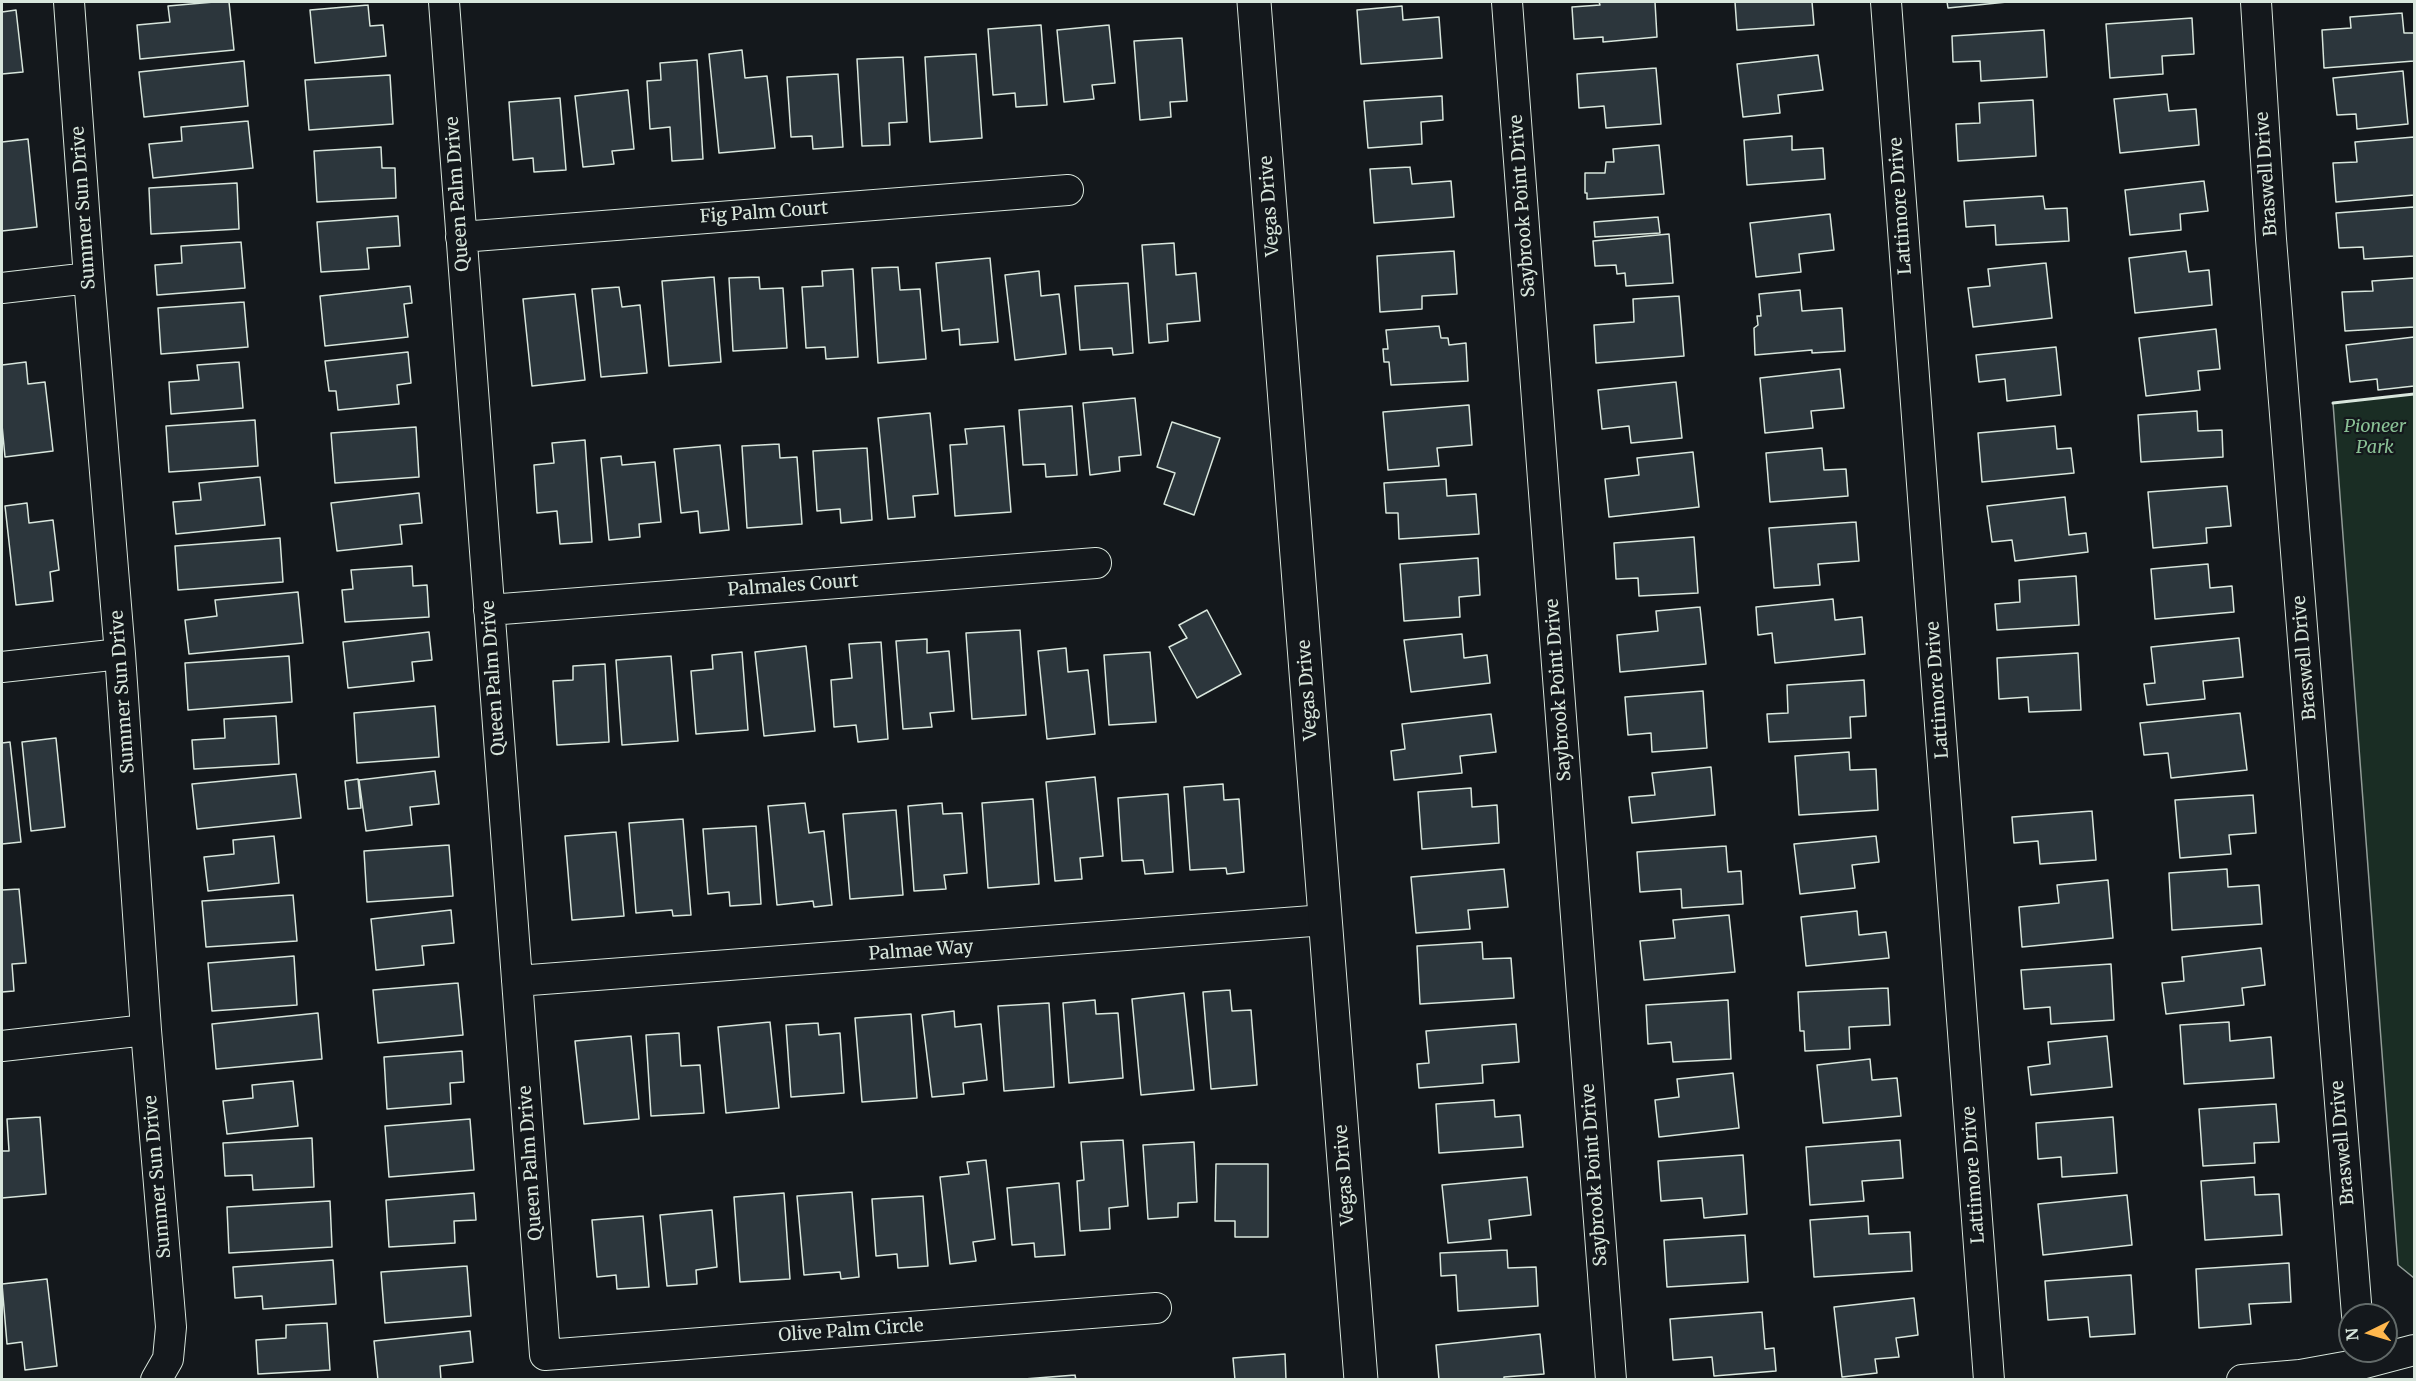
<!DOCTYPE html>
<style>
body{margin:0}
#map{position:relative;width:2416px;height:1381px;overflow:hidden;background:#14181c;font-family:Merriweather,serif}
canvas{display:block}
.frame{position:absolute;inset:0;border:3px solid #d8e6dc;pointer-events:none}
.north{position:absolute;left:2338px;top:1303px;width:60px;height:60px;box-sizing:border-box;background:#14181c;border:2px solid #626a69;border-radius:50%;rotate:265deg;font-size:16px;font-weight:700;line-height:24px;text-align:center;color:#d8e6dc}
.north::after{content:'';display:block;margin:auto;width:21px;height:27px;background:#ffb74d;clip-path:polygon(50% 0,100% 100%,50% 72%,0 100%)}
</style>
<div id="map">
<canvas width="2416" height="1381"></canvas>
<div class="frame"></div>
<div class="north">N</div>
</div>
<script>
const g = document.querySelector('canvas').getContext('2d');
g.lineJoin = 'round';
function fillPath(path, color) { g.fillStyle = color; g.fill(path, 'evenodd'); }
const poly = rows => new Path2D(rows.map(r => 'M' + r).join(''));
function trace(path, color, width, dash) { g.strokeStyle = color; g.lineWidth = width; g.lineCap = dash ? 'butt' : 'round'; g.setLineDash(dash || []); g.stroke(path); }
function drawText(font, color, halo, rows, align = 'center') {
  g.font = font + ' Merriweather,serif'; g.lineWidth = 4.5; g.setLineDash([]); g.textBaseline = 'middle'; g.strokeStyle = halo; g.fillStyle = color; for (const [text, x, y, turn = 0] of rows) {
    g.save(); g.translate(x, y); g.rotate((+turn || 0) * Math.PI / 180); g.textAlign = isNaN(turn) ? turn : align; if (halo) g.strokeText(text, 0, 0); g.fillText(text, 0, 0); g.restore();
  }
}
const green = poly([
 [2414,394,2414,1278,2398,1265,2333,403,2414,394]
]);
fillPath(green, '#1a2d24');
trace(green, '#939e99', 1.5);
const building = poly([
 [214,2,229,2,234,50,140,59,137,25,170,22,168,6,214,2],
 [1599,2,1655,2,1657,37,1603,42,1603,37,1574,39,1572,7,1600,5,1599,2],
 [1735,2,1812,2,1814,25,1737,30,1735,2],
 [1947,2,2007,2,1948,8,1947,2],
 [368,5,370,26,383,25,386,56,315,63,310,10,368,5],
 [1402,6,1403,20,1439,17,1442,58,1361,64,1357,10,1402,6],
 [16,10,23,72,2,74,2,12,16,10],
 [2402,13,2404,33,2414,33,2414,61,2324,68,2322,30,2351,28,2350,17,2402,13],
 [2192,18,2194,54,2162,56,2163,74,2110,78,2106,24,2192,18],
 [1041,25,1047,105,1016,107,1015,93,993,95,988,29,1041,25],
 [1109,25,1115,83,1092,85,1094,99,1064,102,1057,30,1109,25],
 [2044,30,2047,77,1981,81,1980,61,1953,62,1952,36,2044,30],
 [1182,38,1187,101,1170,102,1171,117,1140,120,1134,41,1182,38],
 [742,50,745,78,767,76,775,148,719,153,709,54,742,50],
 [976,54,982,138,930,142,925,57,976,54],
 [1818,55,1823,90,1778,95,1780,113,1743,117,1737,64,1818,55],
 [903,57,907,122,889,123,890,145,862,146,857,59,903,57],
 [697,60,703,159,672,161,670,127,650,129,647,81,661,80,660,63,697,60],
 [244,61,248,106,144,117,139,72,244,61],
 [1656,68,1661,124,1606,128,1604,106,1579,108,1577,74,1656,68],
 [2403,71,2408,124,2357,129,2356,114,2337,115,2333,78,2403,71],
 [838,74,843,147,813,149,812,136,791,137,787,77,838,74],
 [390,75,393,124,309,130,305,80,390,75],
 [628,90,634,149,612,151,614,164,583,167,575,96,628,90],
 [2167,94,2169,111,2196,109,2199,145,2120,153,2114,99,2167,94],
 [1442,96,1443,120,1421,122,1422,144,1368,148,1364,101,1442,96],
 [560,98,566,170,534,172,533,158,513,160,509,102,560,98],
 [2033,100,2036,156,1958,161,1956,124,1980,123,1979,103,2033,100],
 [248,121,253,168,153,178,149,144,182,141,181,127,248,121],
 [1792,136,1792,150,1823,148,1825,179,1747,185,1744,140,1792,136],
 [2414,137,2414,195,2336,202,2333,163,2357,162,2355,142,2414,137],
 [28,139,37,227,2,231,2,142,28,139],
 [1659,145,1664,194,1587,199,1587,193,1585,193,1585,173,1605,173,1606,162,1614,162,1613,149,1659,145],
 [381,147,382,168,395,168,396,198,317,202,314,151,381,147],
 [1410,167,1412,184,1451,181,1454,217,1374,223,1370,169,1410,167],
 [2204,181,2208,211,2180,214,2181,230,2130,235,2125,190,2204,181],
 [237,183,239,229,151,234,149,188,237,183],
 [2043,196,2045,209,2067,208,2069,241,1996,245,1995,225,1966,227,1964,201,2043,196],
 [2414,207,2414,256,2364,259,2363,247,2339,248,2336,213,2414,207],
 [1830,214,1834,250,1799,254,1801,272,1756,277,1750,223,1830,214],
 [398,216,400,246,367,248,369,269,321,272,317,222,398,216],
 [1658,217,1660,233,1595,237,1594,222,1658,217],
 [1669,234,1673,283,1626,286,1625,273,1617,274,1616,265,1595,266,1593,241,1669,234],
 [241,242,245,288,157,295,155,265,182,263,181,246,241,242],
 [1174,243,1176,275,1196,273,1200,321,1167,324,1168,341,1149,343,1142,245,1174,243],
 [1454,251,1457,294,1422,296,1422,309,1380,312,1377,256,1454,251],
 [2186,251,2189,272,2209,270,2212,305,2135,313,2129,258,2186,251],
 [990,258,998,342,960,345,959,329,942,331,936,263,990,258],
 [2046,263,2052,318,1973,327,1968,288,1990,286,1988,269,2046,263],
 [898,267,900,290,920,289,926,359,878,363,872,268,898,267],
 [853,269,858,357,826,359,825,347,806,348,802,287,823,286,822,271,853,269],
 [1039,271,1041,296,1059,294,1066,354,1015,360,1005,275,1039,271],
 [714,277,721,362,669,366,662,281,714,277],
 [759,277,760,289,783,288,787,348,733,351,729,278,759,277],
 [2414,278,2414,327,2345,331,2342,292,2373,291,2372,281,2414,278],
 [1128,283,1133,353,1113,355,1112,348,1080,350,1075,286,1128,283],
 [410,286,412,303,404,304,408,337,325,346,320,296,410,286],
 [619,287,622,307,640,305,647,373,601,377,592,289,619,287],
 [1800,290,1802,311,1842,308,1845,351,1812,353,1812,350,1755,355,1754,328,1758,325,1757,316,1761,316,1759,294,1800,290],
 [575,294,585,380,532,386,523,299,575,294],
 [1679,296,1684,356,1596,363,1594,325,1634,322,1633,299,1679,296],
 [244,302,248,347,161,354,158,308,244,302],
 [1439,326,1441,338,1448,338,1449,345,1466,343,1468,381,1391,385,1389,362,1384,362,1383,349,1388,349,1386,330,1439,326],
 [2216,329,2220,369,2198,371,2200,390,2146,396,2139,338,2216,329],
 [2414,337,2414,386,2378,390,2377,379,2350,382,2346,345,2414,337],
 [2056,347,2061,395,2007,401,2005,379,1979,382,1976,355,2056,347],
 [408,352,411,383,397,385,399,404,338,410,336,391,329,391,325,361,408,352],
 [26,362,28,384,45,382,53,451,5,457,2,425,2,365,26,362],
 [239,362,243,408,171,414,169,382,199,380,197,365,239,362],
 [1840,369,1844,408,1811,411,1813,428,1765,433,1760,378,1840,369],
 [1676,382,1682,438,1631,443,1629,426,1602,429,1598,390,1676,382],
 [1135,398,1141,455,1119,457,1120,471,1090,475,1083,403,1135,398],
 [1469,405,1472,445,1437,448,1439,466,1388,470,1383,412,1469,405],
 [1072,406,1077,475,1046,477,1045,464,1023,465,1019,410,1072,406],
 [2197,411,2198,431,2222,430,2223,457,2141,462,2138,415,2197,411],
 [930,413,938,494,913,496,915,517,888,519,878,418,930,413],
 [255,420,258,466,169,472,166,426,255,420],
 [1172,422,1220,438,1194,515,1164,504,1175,473,1157,467,1172,422],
 [1004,426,1011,512,955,516,950,445,967,444,965,429,1004,426],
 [2055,426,2057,449,2071,448,2074,473,1982,482,1978,433,2055,426],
 [416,427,419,477,335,483,331,433,416,427],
 [585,440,592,542,560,544,557,511,537,513,534,465,554,463,552,443,585,440],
 [779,444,780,458,797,457,802,524,747,528,742,446,779,444],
 [720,445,729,530,700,533,698,511,681,513,674,449,720,445],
 [867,448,872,520,841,523,840,509,817,511,813,451,867,448],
 [1822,448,1824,470,1846,469,1848,496,1770,502,1766,453,1822,448],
 [1693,452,1699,507,1609,517,1605,479,1639,475,1637,458,1693,452],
 [621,456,622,465,655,462,661,522,639,524,640,537,609,540,601,458,621,456],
 [260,477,265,525,176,534,173,502,201,500,199,483,260,477],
 [1446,479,1447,496,1476,494,1479,534,1399,539,1398,513,1386,513,1384,483,1446,479],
 [2227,486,2231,526,2206,528,2207,543,2153,548,2148,492,2227,486],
 [419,493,422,523,400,525,402,544,337,551,331,503,419,493],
 [2065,497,2069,535,2086,533,2088,552,2015,561,2012,540,1992,542,1987,506,2065,497],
 [27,503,29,523,53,520,59,570,50,572,53,601,16,605,5,506,27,503],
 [1856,522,1859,561,1818,564,1820,585,1774,588,1769,528,1856,522],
 [1694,537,1698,593,1639,596,1638,578,1616,579,1614,543,1694,537],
 [280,538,283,582,178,590,175,546,280,538],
 [1478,558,1480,595,1459,597,1460,617,1404,621,1400,564,1478,558],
 [2208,564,2210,588,2232,586,2234,612,2155,619,2151,569,2208,564],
 [412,566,413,586,427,585,429,617,345,622,342,590,353,589,351,570,412,566],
 [2076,576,2079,625,1997,630,1995,604,2020,602,2019,580,2076,576],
 [298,592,303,643,189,654,185,620,217,616,215,600,298,592],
 [1833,599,1835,620,1862,617,1865,654,1775,663,1772,633,1758,635,1756,607,1833,599],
 [1700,607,1706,664,1620,672,1617,635,1658,631,1656,611,1700,607],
 [1207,610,1241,674,1197,698,1169,647,1187,638,1179,625,1207,610],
 [1020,630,1026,715,972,719,966,633,1020,630],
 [429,632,432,660,412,662,414,681,348,688,343,642,429,632],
 [1462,634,1464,658,1487,655,1490,683,1411,692,1404,640,1462,634],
 [2239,638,2243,677,2203,681,2205,699,2147,705,2144,684,2155,683,2151,647,2239,638],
 [927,639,927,653,949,651,954,711,930,713,932,727,903,729,896,641,927,639],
 [881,642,888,739,858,742,856,725,834,727,831,680,852,678,849,644,881,642],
 [806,646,815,731,764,736,755,652,806,646],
 [1066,648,1068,672,1088,670,1095,734,1047,739,1038,651,1066,648],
 [742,652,748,730,696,734,691,671,713,669,712,655,742,652],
 [1150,652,1156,722,1109,725,1104,655,1150,652],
 [2078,653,2081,710,2029,712,2028,697,1999,699,1997,658,2078,653],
 [289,656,292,702,188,710,185,663,289,656],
 [671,656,678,741,622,745,616,660,671,656],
 [605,664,609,742,557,745,553,681,573,680,573,666,605,664],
 [1864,680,1866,716,1850,717,1851,738,1769,742,1767,714,1788,713,1787,685,1864,680],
 [1703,691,1707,748,1652,752,1651,733,1628,735,1625,697,1703,691],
 [435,706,439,757,357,763,354,713,435,706],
 [2240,713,2247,770,2171,778,2168,753,2144,755,2140,723,2240,713],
 [1491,714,1496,752,1460,756,1462,773,1394,780,1391,751,1405,749,1402,724,1491,714],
 [276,716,279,764,194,769,192,740,225,738,224,719,276,716],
 [56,738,65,827,31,831,22,742,56,738],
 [10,742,21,842,2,844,2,743,10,742],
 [1849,752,1850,770,1876,769,1878,810,1799,815,1795,756,1849,752],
 [1711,767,1715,815,1632,823,1629,797,1655,795,1652,773,1711,767],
 [435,771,439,804,410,807,412,825,366,831,359,780,435,771],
 [296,774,301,818,197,829,192,784,296,774],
 [1095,777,1103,856,1080,858,1082,879,1055,881,1046,782,1095,777],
 [358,779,361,808,348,809,345,781,358,779],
 [1223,784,1224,800,1239,799,1244,872,1227,874,1226,868,1190,870,1184,787,1223,784],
 [1471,788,1472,807,1497,805,1499,843,1422,849,1418,792,1471,788],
 [1168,794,1173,872,1145,874,1143,860,1122,861,1118,798,1168,794],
 [2253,795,2256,833,2229,835,2231,854,2180,858,2175,800,2253,795],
 [1033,799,1039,884,988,888,982,803,1033,799],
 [805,803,809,833,824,831,832,905,814,907,813,901,777,905,768,806,805,803],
 [942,803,943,814,962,813,967,873,944,875,946,889,914,891,908,806,942,803],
 [896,810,903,895,850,899,843,814,896,810],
 [2092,811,2096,860,2040,864,2038,841,2014,843,2012,817,2092,811],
 [683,819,691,915,673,916,672,910,636,913,629,823,683,819],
 [756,826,761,904,730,906,729,892,708,894,703,829,756,826],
 [616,832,624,916,572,920,565,836,616,832],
 [274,836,279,883,208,891,204,857,234,854,233,840,274,836],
 [1876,836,1879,862,1852,865,1855,888,1800,894,1794,844,1876,836],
 [449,845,453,896,367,902,364,851,449,845],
 [1726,846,1728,872,1741,871,1743,904,1682,908,1681,889,1640,892,1637,852,1726,846],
 [1504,869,1508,907,1468,910,1470,929,1416,933,1411,877,1504,869],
 [2227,869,2228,887,2259,885,2262,924,2172,930,2169,873,2227,869],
 [2108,880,2113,938,2022,947,2019,907,2059,903,2057,885,2108,880],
 [19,889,26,963,12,964,14,991,2,992,2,890,19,889],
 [293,895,297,941,206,947,202,901,293,895],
 [451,910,454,943,422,946,424,965,376,970,371,919,451,910],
 [1857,911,1859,935,1886,932,1889,958,1806,966,1801,917,1857,911],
 [1729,915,1735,972,1644,980,1640,941,1675,938,1673,920,1729,915],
 [1482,942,1483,959,1511,958,1514,998,1420,1004,1417,946,1482,942],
 [2261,948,2265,985,2242,988,2244,1005,2166,1014,2162,983,2184,981,2182,957,2261,948],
 [294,956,297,1005,212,1011,208,963,294,956],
 [2111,964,2114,1020,2051,1024,2050,1007,2024,1009,2021,970,2111,964],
 [458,983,463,1035,378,1043,373,990,458,983],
 [1888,988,1890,1025,1849,1027,1850,1049,1805,1051,1804,1031,1800,1031,1798,992,1888,988],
 [1230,990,1232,1011,1251,1010,1257,1085,1211,1089,1203,992,1230,990],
 [1184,993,1194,1090,1141,1095,1132,999,1184,993],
 [1095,1000,1096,1014,1118,1013,1123,1078,1069,1083,1063,1003,1095,1000],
 [1728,1000,1731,1059,1673,1062,1671,1042,1648,1044,1646,1005,1728,1000],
 [1049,1003,1054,1087,1004,1091,998,1006,1049,1003],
 [954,1011,955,1027,981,1024,987,1080,963,1083,964,1094,932,1097,922,1015,954,1011],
 [318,1013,322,1059,216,1069,212,1024,318,1013],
 [911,1014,917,1098,862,1102,855,1018,911,1014],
 [770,1022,779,1108,726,1113,718,1027,770,1022],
 [2229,1022,2230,1041,2271,1037,2274,1078,2184,1084,2180,1025,2229,1022],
 [818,1023,819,1035,840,1033,844,1093,791,1097,786,1025,818,1023],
 [1516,1024,1519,1062,1482,1065,1483,1083,1419,1088,1417,1064,1429,1063,1426,1031,1516,1024],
 [679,1033,681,1066,700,1065,704,1113,651,1116,646,1035,679,1033],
 [631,1036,639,1119,584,1124,575,1041,631,1036],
 [2107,1036,2112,1087,2031,1095,2028,1067,2050,1064,2048,1042,2107,1036],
 [462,1051,464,1082,450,1083,451,1104,387,1109,384,1057,462,1051],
 [1870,1059,1872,1080,1897,1078,1901,1116,1823,1123,1817,1065,1870,1059],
 [1733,1073,1739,1128,1659,1137,1655,1100,1679,1097,1677,1079,1733,1073],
 [293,1081,298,1126,227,1134,223,1101,253,1098,252,1085,293,1081],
 [1494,1100,1495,1117,1520,1115,1523,1147,1439,1153,1436,1104,1494,1100],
 [2276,1104,2279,1142,2254,1143,2255,1163,2203,1166,2199,1109,2276,1104],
 [40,1117,46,1194,2,1198,2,1151,9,1151,7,1119,40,1117],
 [2113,1117,2117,1173,2062,1177,2061,1157,2038,1159,2036,1123,2113,1117],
 [470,1119,474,1170,389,1177,385,1126,470,1119],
 [312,1138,314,1187,253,1190,252,1175,225,1176,223,1143,312,1138],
 [1123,1140,1128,1206,1109,1208,1110,1229,1080,1231,1077,1181,1084,1180,1081,1142,1123,1140],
 [1900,1140,1903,1178,1862,1181,1864,1201,1810,1205,1806,1147,1900,1140],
 [1194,1142,1197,1202,1178,1203,1178,1217,1148,1219,1143,1145,1194,1142],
 [1743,1155,1747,1214,1704,1218,1702,1198,1661,1201,1658,1161,1743,1155],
 [986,1160,995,1239,973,1242,976,1261,950,1264,940,1177,969,1174,967,1162,986,1160],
 [1216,1164,1268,1164,1268,1237,1235,1237,1235,1221,1215,1221,1216,1164],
 [1527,1177,1531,1215,1489,1220,1491,1239,1448,1243,1442,1185,1527,1177],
 [2254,1177,2255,1195,2279,1194,2282,1235,2205,1240,2201,1181,2254,1177],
 [1059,1183,1065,1255,1035,1257,1034,1243,1012,1245,1007,1188,1059,1183],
 [852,1192,859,1277,841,1279,840,1272,804,1275,797,1196,852,1192],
 [474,1193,476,1220,454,1221,455,1243,389,1247,386,1200,474,1193],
 [784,1193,790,1279,740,1282,734,1197,784,1193],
 [2127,1195,2132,1245,2043,1255,2038,1204,2127,1195],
 [923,1196,928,1266,898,1268,897,1254,876,1256,872,1199,923,1196],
 [330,1201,332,1247,229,1253,227,1207,330,1201],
 [712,1210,717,1267,696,1270,697,1284,667,1286,660,1215,712,1210],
 [643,1216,649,1287,617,1289,616,1275,597,1277,592,1220,643,1216],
 [1868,1216,1869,1234,1910,1232,1912,1271,1814,1277,1810,1220,1868,1216],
 [1745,1235,1748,1282,1667,1287,1664,1240,1745,1235],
 [1507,1250,1508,1268,1536,1267,1538,1306,1458,1311,1456,1275,1441,1276,1440,1253,1507,1250],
 [333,1260,336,1304,263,1309,262,1296,235,1298,233,1267,333,1260],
 [2289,1263,2291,1302,2249,1304,2251,1324,2199,1328,2196,1269,2289,1263],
 [467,1266,471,1316,385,1323,381,1272,467,1266],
 [2131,1275,2135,1334,2090,1337,2088,1317,2048,1320,2045,1281,2131,1275],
 [47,1279,57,1366,25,1370,22,1342,7,1344,2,1284,47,1279],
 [1914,1298,1918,1335,1896,1338,1899,1357,1875,1359,1877,1373,1842,1377,1834,1307,1914,1298],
 [1762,1312,1765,1349,1774,1348,1776,1371,1714,1376,1712,1357,1673,1360,1670,1319,1762,1312],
 [327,1323,330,1370,258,1374,256,1340,286,1338,286,1325,327,1323],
 [470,1331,473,1362,440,1366,441,1380,378,1380,374,1341,470,1331],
 [1540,1334,1544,1374,1504,1377,1504,1380,1439,1380,1436,1345,1540,1334],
 [1285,1354,1286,1380,1235,1380,1233,1358,1285,1354],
 [1075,1375,1076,1380,1024,1379,1075,1375]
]);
fillPath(building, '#2c363c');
trace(building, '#d8e6dc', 1.5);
const minor = poly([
 [69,2,89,278,120,654,146,1030,171,1327,168,1359,156,1380],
 [444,2,545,1355,1156,1308],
 [1507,2,1611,1380],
 [1886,2,1989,1380],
 [2256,2,2271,239,2357,1315],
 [461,237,1068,190],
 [2,288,89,278],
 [489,610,1096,563],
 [2,667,120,654],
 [517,981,1325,920],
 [2,1046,146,1030],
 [2242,1380,2300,1375,2361,1364,2414,1350]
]);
const secondary = poly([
 [1254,2,1361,1380]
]);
trace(minor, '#d8e6dc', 32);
trace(secondary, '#d8e6dc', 35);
trace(minor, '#14181c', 30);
trace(secondary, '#14181c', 33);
trace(poly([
 [2333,403,2414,394]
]), '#d8e6dc', 3);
drawText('18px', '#d8e6dc', '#14181c', [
 ["Braswell Drive",2267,174,-94],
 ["Queen Palm Drive",458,194,-94],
 ["Vegas Drive",1270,206,-94],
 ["Saybrook Point Drive",1523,206,-94],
 ["Lattimore Drive",1901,206,-94],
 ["Summer Sun Drive",84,208,-94],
 ["Fig Palm Court",764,213,-4],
 ["Palmales Court",793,586,-4],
 ["Braswell Drive",2305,658,-95],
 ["Queen Palm Drive",494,678,-94],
 ["Vegas Drive",1308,690,-94],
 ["Saybrook Point Drive",1559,690,-94],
 ["Lattimore Drive",1938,690,-94],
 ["Summer Sun Drive",123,692,-94],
 ["Palmae Way",921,951,-4],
 ["Braswell Drive",2343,1143,-95],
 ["Queen Palm Drive",531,1163,-94],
 ["Vegas Drive",1345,1175,-94],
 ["Saybrook Point Drive",1595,1175,-94],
 ["Lattimore Drive",1974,1175,-94],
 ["Summer Sun Drive",158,1177,-95],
 ["Olive Palm Circle",851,1331,-4]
]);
drawText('italic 18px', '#8ac095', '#14181c', [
 ["Pioneer",2375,427],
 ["Park",2375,448]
]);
</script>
